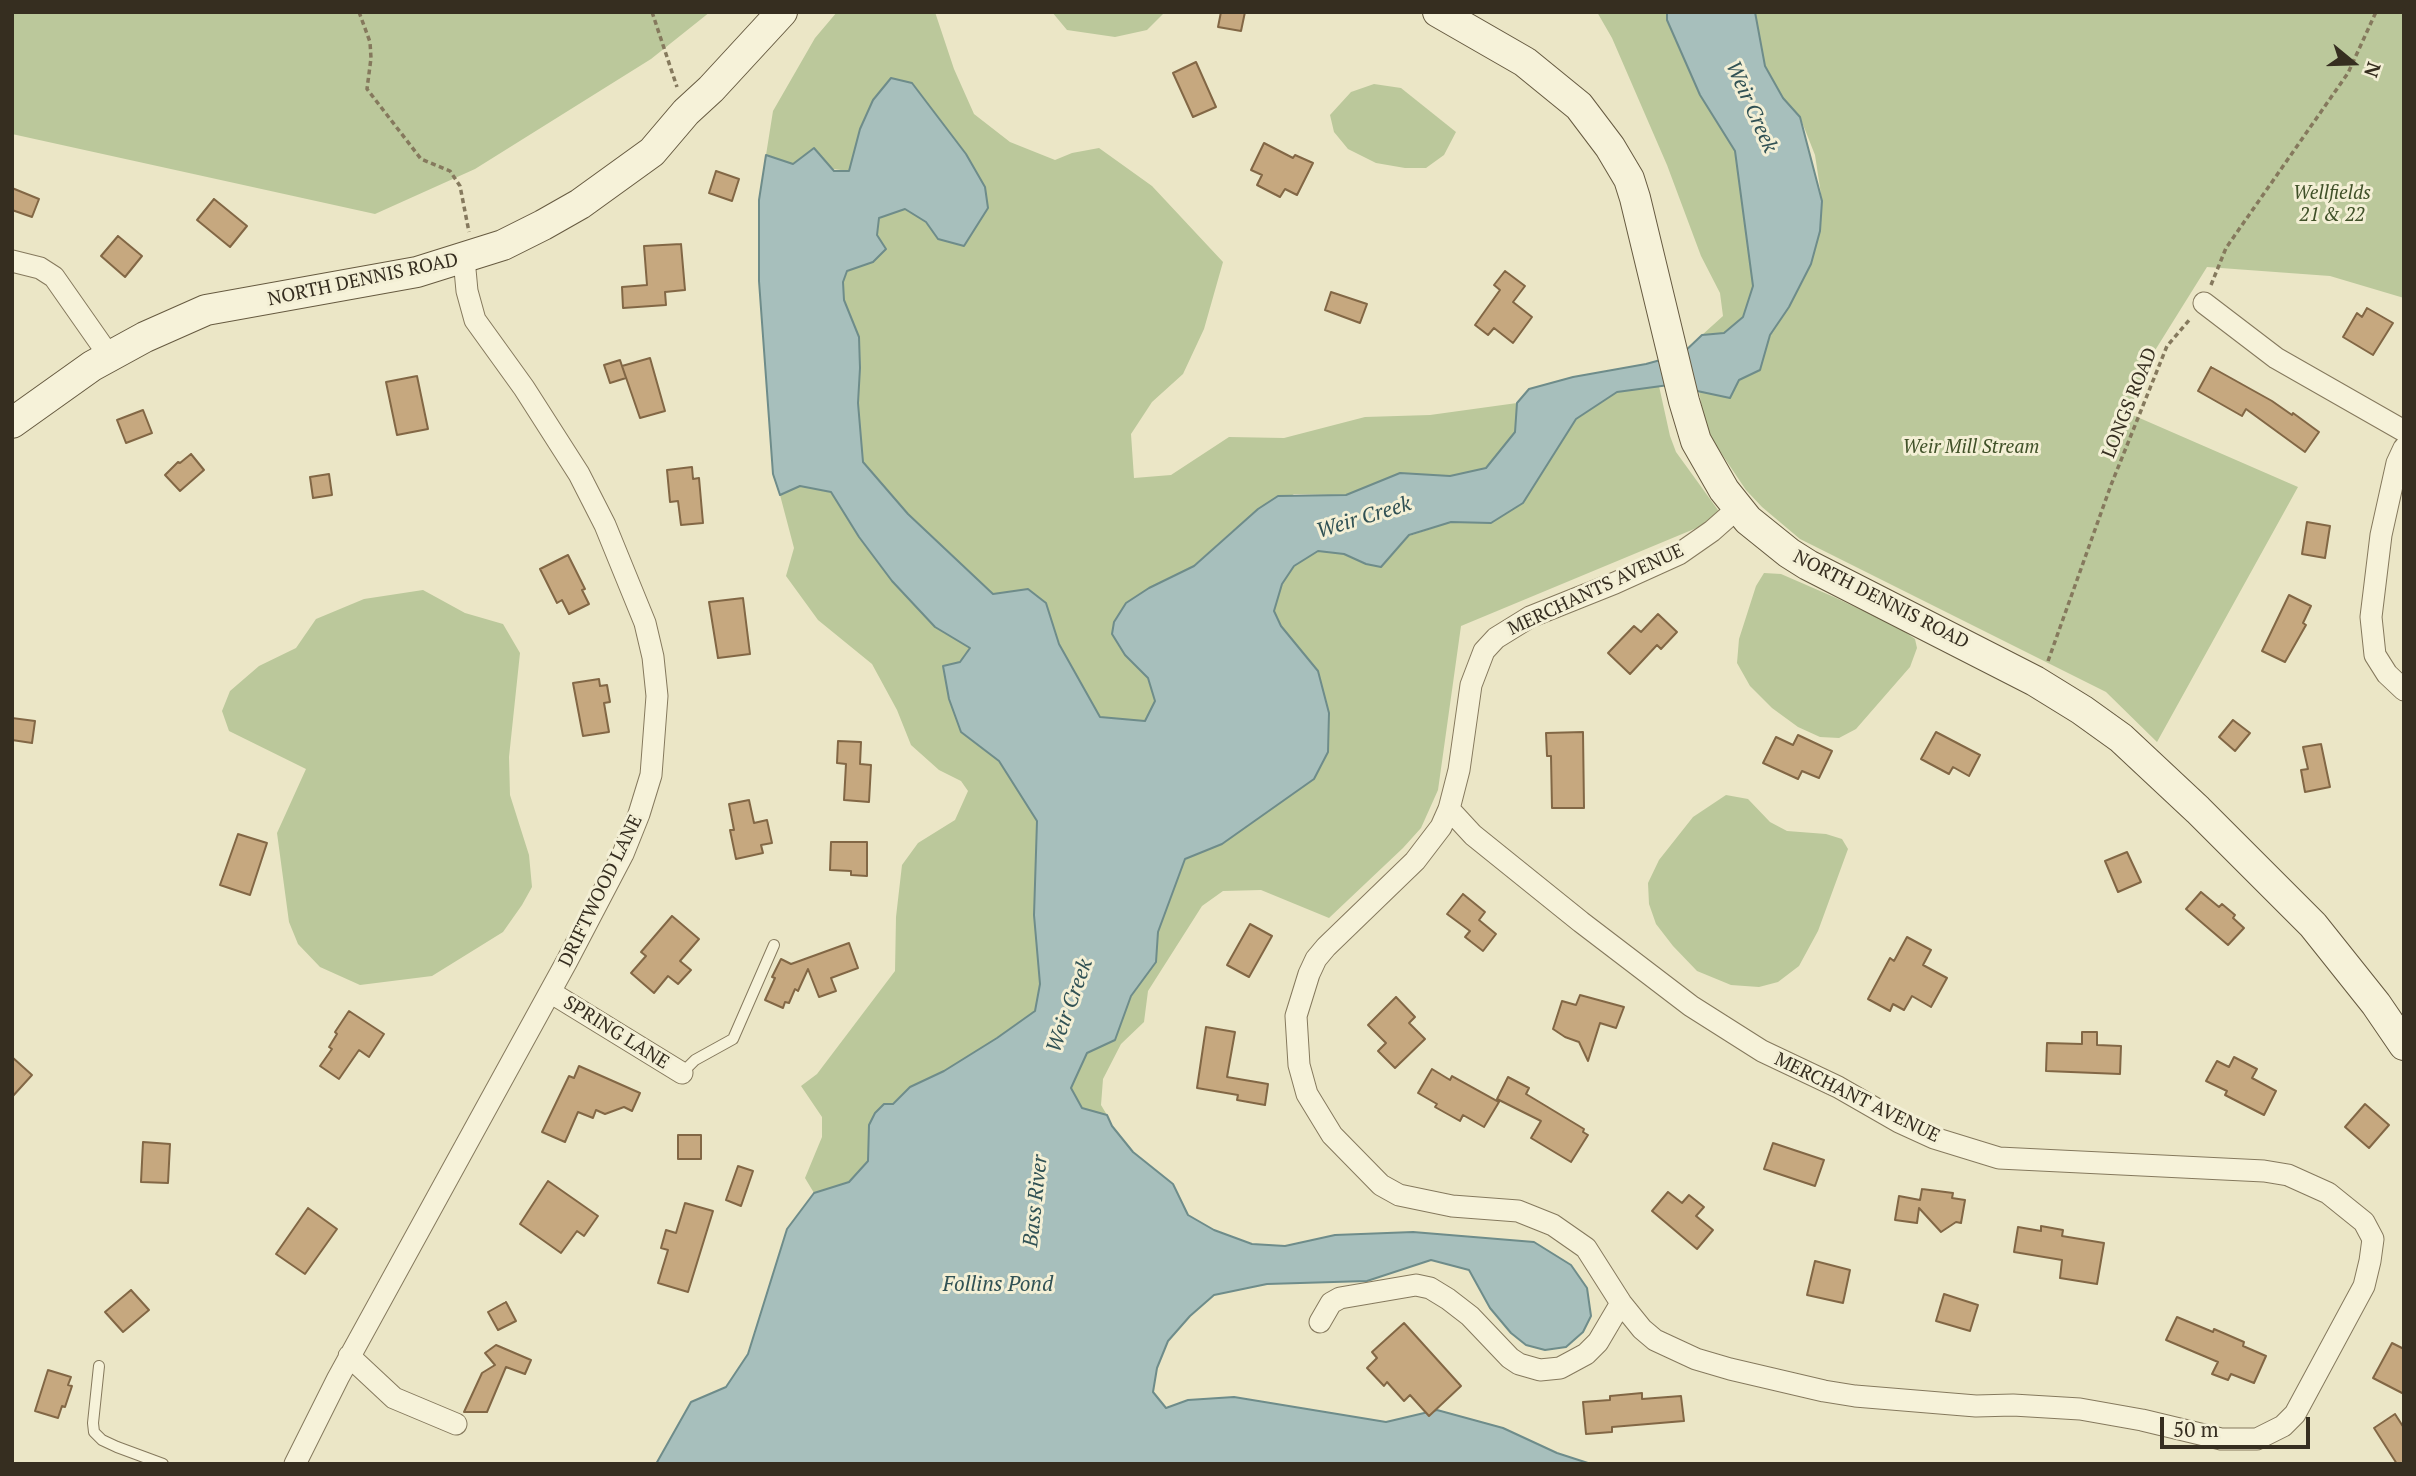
<!DOCTYPE html>
<style>
body{margin:0}
#map{position:relative;width:2416px;height:1476px;overflow:hidden;background:#ebe6c6;font-family:"PT Serif",serif}
canvas{display:block}
.frame{position:absolute;inset:0;border:14px solid #362e20;pointer-events:none}
.north{position:absolute;left:2318px;top:28px;width:70px;height:70px;-webkit-text-stroke:5px #f3efd5;paint-order:stroke;rotate:109deg;font-size:19px;font-weight:700;line-height:28px;text-align:center;color:#362e20}
.north::after{content:'';display:block;margin:auto;width:24px;height:32px;background:#362e20;clip-path:polygon(50% 0,100% 100%,50% 72%,0 100%)}
.scale{position:absolute;left:2160px;top:1417px;width:150px;height:32px;box-sizing:border-box;border:4px solid #362e20;border-top:0;padding-left:9px;font-size:21px;line-height:24px;white-space:nowrap;color:#362e20;-webkit-text-stroke:5px #f3efd5;paint-order:stroke}
</style>
<div id="map">
<canvas width="2416" height="1476"></canvas>
<div class="frame"></div>
<div class="north">N</div>
<div class="scale">50 m</div>
</div>
<script>
const g = document.querySelector('canvas').getContext('2d');
g.lineJoin = 'round';
function fillPath(path, color) { g.fillStyle = color; g.fill(path, 'evenodd'); }
const poly = rows => new Path2D(rows.map(r => 'M' + r).join(''));
function trace(path, color, width, dash) { g.strokeStyle = color; g.lineWidth = width; g.lineCap = dash ? 'butt' : 'round'; g.setLineDash(dash || []); g.stroke(path); }
function drawText(font, color, halo, rows, align = 'center') {
  g.font = font + ' "PT Serif",serif'; g.lineWidth = 6; g.setLineDash([]); g.textBaseline = 'middle'; g.strokeStyle = halo; g.fillStyle = color; for (const [text, x, y, turn = 0] of rows) {
    g.save(); g.translate(x, y); g.rotate((+turn || 0) * Math.PI / 180); g.textAlign = isNaN(turn) ? turn : align; if (halo) g.strokeText(text, 0, 0); g.fillText(text, 0, 0); g.restore();
  }
}
fillPath(poly([
 [12,12,710,12,651,59,475,169,375,214,12,134],
 [837,12,935,12,954,69,974,114,1010,142,1055,160,1072,153,1099,148,1152,186,1223,262,1204,329,1183,374,1152,402,1131,434,1134,478,1171,475,1229,437,1284,438,1365,417,1430,415,1517,403,1515,432,1486,468,1450,476,1400,473,1346,495,1294,494,1232,531,1193,566,1149,588,1125,655,1148,678,1155,701,1145,721,1100,717,1059,644,1046,603,1028,589,993,594,908,514,863,462,858,403,860,368,859,337,844,300,843,282,847,271,873,262,879,218,905,209,926,222,938,239,966,154,912,83,873,100,860,128,849,171,793,164,766,155,773,111,815,38],
 [1052,12,1165,12,1147,30,1115,37,1067,30],
 [1597,12,1667,12,1667,21,1700,95,1735,151,1753,286,1744,317,1724,333,1702,335,1723,316,1720,293,1701,256,1667,165,1612,38],
 [1755,12,2404,12,2404,298,2330,276,2207,267,2154,352,2128,413,2298,487,2157,742,2106,692,1800,539,1762,507,1746,490,1713,441,1704,421,1699,391,1729,398,1739,380,1760,370,1770,335,1789,307,1822,201,1815,155,1800,117,1783,98,1765,66],
 [1374,84,1401,88,1456,132,1444,155,1426,168,1405,168,1376,163,1348,149,1334,132,1330,115,1351,92],
 [1659,386,1670,436,1676,452,1723,517,1461,626,1438,790,1421,828,1403,848,1329,918,1261,890,1223,891,1202,906,1148,991,1144,1022,1121,1044,1103,1079,1101,1105,1107,1115,1082,1108,1071,1088,1080,1064,1087,1053,1115,1040,1131,996,1156,962,1158,932,1185,859,1222,844,1314,779,1281,626,1274,611,1282,584,1294,566,1318,551,1344,554,1366,564,1381,567,1409,536,1451,522,1491,523,1523,503,1576,419,1617,392],
 [800,486,831,492,859,537,892,581,935,627,971,648,960,662,961,731,999,761,1037,821,1034,915,1040,984,1035,1011,997,1038,944,1071,910,1087,869,1125,868,1160,849,1182,814,1193,805,1178,822,1137,822,1117,801,1086,817,1074,895,971,896,917,902,865,918,843,955,820,968,791,961,781,939,770,911,745,897,710,872,664,818,620,786,576,794,548,780,495],
 [1764,573,1781,574,1834,597,1901,629,1915,639,1917,648,1910,667,1856,729,1839,738,1820,737,1798,727,1772,708,1750,686,1737,663,1739,639,1756,586],
 [423,590,465,613,503,624,520,653,509,757,510,795,529,855,532,887,522,905,503,932,432,976,360,985,320,967,298,944,289,922,277,833,306,769,229,731,222,711,230,691,259,666,296,648,316,619,364,599],
 [1726,795,1748,799,1770,822,1787,831,1826,834,1842,839,1848,849,1818,931,1799,966,1778,982,1759,987,1731,985,1697,971,1673,946,1656,924,1649,904,1648,883,1659,860,1693,817]
]), '#bbc89b');
const water = poly([
 [1667,12,1755,12,1765,66,1783,98,1800,117,1822,201,1820,231,1811,264,1789,307,1770,335,1760,370,1739,380,1730,398,1669,385,1617,392,1576,419,1523,503,1491,523,1451,522,1409,535,1381,567,1366,564,1344,554,1318,551,1294,566,1282,584,1274,611,1281,626,1318,671,1329,713,1328,752,1314,779,1222,844,1185,859,1158,932,1156,962,1131,996,1115,1040,1087,1053,1071,1088,1082,1108,1107,1115,1112,1126,1133,1152,1173,1184,1188,1215,1214,1230,1252,1244,1285,1246,1335,1235,1413,1232,1534,1242,1571,1265,1587,1288,1591,1316,1583,1332,1566,1347,1545,1350,1526,1345,1511,1333,1490,1308,1469,1270,1431,1260,1367,1281,1267,1284,1214,1295,1190,1316,1168,1341,1157,1368,1153,1392,1166,1408,1188,1400,1234,1397,1386,1422,1437,1410,1503,1428,1557,1453,1591,1464,656,1464,691,1402,726,1387,748,1354,787,1229,814,1193,849,1182,868,1161,869,1125,875,1113,884,1104,893,1104,910,1087,944,1071,997,1038,1035,1011,1040,984,1034,915,1037,821,999,761,961,732,949,699,943,666,960,662,970,648,935,627,892,581,859,537,831,492,800,486,780,495,773,474,759,281,759,200,766,155,793,164,814,148,834,171,849,171,860,129,873,100,891,78,912,83,966,154,985,187,988,208,964,246,938,239,926,222,905,209,879,218,877,235,886,249,873,262,847,271,843,282,844,300,859,337,860,368,858,403,863,462,908,514,993,594,1028,589,1046,603,1059,644,1100,717,1145,721,1155,701,1148,678,1125,655,1112,634,1114,622,1126,603,1149,588,1194,566,1258,509,1278,496,1346,495,1400,473,1450,476,1486,468,1515,432,1517,403,1529,389,1573,377,1646,364,1682,354,1702,335,1724,333,1743,317,1753,286,1735,151,1700,95,1667,20,1667,12]
]);
fillPath(water, '#a7bfbc');
trace(water, '#6e8c8a', 2);
const building = poly([
 [1221,12,1245,12,1241,31,1218,27,1221,12],
 [1196,62,1216,107,1193,117,1173,73,1196,62],
 [1264,143,1293,158,1295,155,1313,163,1297,195,1285,189,1280,197,1257,185,1262,175,1251,170,1264,143],
 [716,171,739,179,732,201,709,193,716,171],
 [12,188,39,199,32,217,12,210,12,188],
 [214,199,247,226,230,247,197,220,214,199],
 [118,236,142,256,125,277,101,256,118,236],
 [681,244,685,290,665,292,666,305,623,308,622,287,647,285,644,246,681,244],
 [1505,271,1525,286,1513,302,1532,317,1513,343,1494,328,1488,335,1475,325,1500,290,1494,285,1505,271],
 [1331,292,1367,304,1360,323,1325,310,1331,292],
 [2367,308,2393,323,2373,355,2343,337,2357,313,2362,317,2367,308],
 [650,358,665,411,640,418,622,366,650,358],
 [620,360,626,378,610,383,604,365,620,360],
 [2211,367,2272,401,2292,415,2293,413,2319,432,2305,452,2246,409,2242,416,2198,391,2211,367],
 [417,376,428,429,397,435,386,382,417,376],
 [143,410,152,433,126,443,117,420,143,410],
 [191,454,204,470,180,491,165,475,178,462,180,463,191,454],
 [692,467,693,479,699,478,703,523,681,525,678,501,670,502,667,470,692,467],
 [329,474,332,495,313,498,310,477,329,474],
 [2307,522,2330,526,2325,558,2302,554,2307,522],
 [568,555,585,589,582,590,589,604,569,614,562,600,557,603,540,569,568,555],
 [2289,595,2311,606,2303,623,2306,625,2285,662,2262,651,2289,595],
 [743,598,750,654,718,658,709,602,743,598],
 [1658,614,1677,632,1661,649,1657,645,1630,674,1608,653,1634,626,1641,632,1658,614],
 [599,679,600,686,607,685,610,702,604,703,609,732,583,736,573,683,599,679],
 [12,718,35,721,32,743,12,740,12,718],
 [2233,720,2250,733,2235,751,2219,737,2233,720],
 [1583,732,1584,808,1552,808,1551,756,1547,756,1546,733,1583,732],
 [1936,732,1980,755,1969,776,1953,767,1949,774,1921,759,1936,732],
 [1798,735,1832,751,1819,778,1802,771,1798,779,1763,763,1776,737,1793,745,1798,735],
 [838,741,861,742,860,764,871,765,869,802,844,800,846,764,837,763,838,741],
 [2321,744,2330,787,2305,792,2301,770,2308,769,2303,747,2321,744],
 [749,800,754,823,767,820,772,843,761,845,763,853,736,859,730,830,734,830,729,804,749,800],
 [238,834,267,843,250,895,220,885,238,834],
 [831,842,867,842,867,876,851,875,851,871,830,870,831,842],
 [2127,852,2141,882,2118,892,2105,861,2127,852],
 [2201,892,2219,907,2222,904,2235,915,2233,918,2244,928,2228,945,2186,909,2201,892],
 [1463,894,1485,912,1479,920,1496,934,1483,951,1465,937,1470,931,1447,914,1463,894],
 [672,916,699,939,680,961,691,970,678,984,668,976,654,993,631,973,646,956,641,952,672,916],
 [1250,924,1272,936,1249,977,1227,965,1250,924],
 [1907,937,1931,950,1923,965,1947,978,1931,1007,1912,996,1904,1010,1893,1004,1890,1011,1868,999,1890,958,1894,961,1907,937],
 [849,943,858,968,831,978,836,991,819,997,808,969,798,991,795,989,789,1003,785,1002,783,1008,765,1000,775,978,772,977,781,959,791,964,849,943],
 [1580,995,1624,1007,1616,1028,1600,1023,1588,1061,1579,1042,1565,1037,1553,1029,1562,1001,1576,1005,1580,995],
 [1396,997,1415,1017,1409,1023,1425,1039,1395,1068,1378,1051,1386,1043,1368,1025,1396,997],
 [349,1011,384,1034,369,1057,359,1050,339,1079,320,1066,332,1049,329,1047,337,1034,335,1032,349,1011],
 [1206,1027,1235,1032,1227,1077,1268,1084,1265,1105,1237,1100,1238,1095,1197,1088,1206,1027],
 [2082,1032,2097,1032,2097,1045,2121,1046,2120,1074,2046,1071,2047,1043,2082,1044,2082,1032],
 [12,1057,32,1075,12,1097,12,1057],
 [2234,1057,2257,1069,2252,1078,2276,1091,2264,1115,2225,1095,2227,1091,2206,1081,2217,1061,2229,1067,2234,1057],
 [579,1066,640,1093,632,1111,624,1107,605,1114,596,1110,593,1118,578,1112,565,1142,542,1132,569,1076,574,1078,579,1066],
 [1432,1069,1450,1080,1452,1076,1499,1102,1484,1127,1463,1115,1460,1121,1435,1107,1437,1104,1418,1093,1432,1069],
 [1508,1077,1529,1088,1526,1094,1584,1129,1583,1132,1588,1135,1571,1162,1531,1138,1541,1121,1497,1099,1508,1077],
 [2365,1104,2389,1125,2369,1148,2345,1127,2365,1104],
 [678,1135,701,1135,701,1159,678,1159,678,1135],
 [143,1142,170,1144,168,1183,141,1182,143,1142],
 [1773,1143,1824,1160,1815,1186,1764,1169,1773,1143],
 [738,1166,753,1171,741,1206,726,1200,738,1166],
 [548,1181,598,1216,584,1236,577,1231,561,1253,520,1224,548,1181],
 [1922,1189,1953,1193,1952,1198,1965,1200,1961,1223,1956,1222,1941,1232,1919,1208,1917,1223,1895,1220,1899,1196,1920,1200,1922,1189],
 [1668,1192,1682,1203,1689,1195,1704,1207,1696,1216,1713,1230,1697,1249,1652,1211,1668,1192],
 [685,1203,713,1211,688,1292,658,1283,668,1250,661,1248,666,1230,676,1233,685,1203],
 [308,1208,337,1229,305,1274,276,1254,308,1208],
 [2041,1226,2063,1230,2062,1236,2104,1243,2097,1284,2060,1278,2062,1260,2014,1252,2018,1227,2041,1231,2041,1226],
 [1815,1261,1850,1270,1843,1303,1807,1295,1815,1261],
 [131,1290,149,1310,123,1332,105,1312,131,1290],
 [1944,1294,1978,1305,1970,1331,1936,1321,1944,1294],
 [506,1302,516,1321,498,1330,488,1312,506,1302],
 [2177,1317,2213,1332,2214,1329,2244,1342,2243,1346,2266,1356,2254,1383,2231,1374,2228,1380,2212,1374,2218,1362,2166,1340,2177,1317],
 [1404,1323,1461,1386,1429,1416,1410,1395,1404,1401,1387,1382,1384,1386,1367,1368,1377,1358,1372,1352,1404,1323],
 [2392,1343,2404,1349,2404,1394,2373,1378,2392,1343],
 [496,1345,531,1360,525,1374,506,1367,487,1412,464,1412,482,1373,495,1365,485,1353,496,1345],
 [48,1370,71,1377,68,1385,72,1386,65,1407,62,1406,58,1418,35,1411,48,1370],
 [1642,1393,1642,1399,1681,1396,1684,1421,1612,1427,1612,1432,1586,1434,1583,1402,1610,1400,1610,1396,1642,1393],
 [2395,1414,2404,1428,2404,1464,2397,1464,2374,1428,2395,1414]
]);
fillPath(building, '#c6a87f');
trace(building, '#826745', 2);
const service = poly([
 [682,1073,695,1060,733,1039,774,945],
 [99,1366,93,1423,94,1432,102,1440,117,1447,163,1464]
]);
const minor = poly([
 [12,261,40,268,54,277,110,357],
 [2204,303,2276,358,2404,431],
 [2404,448,2397,463,2381,535,2371,617,2375,655,2387,674,2404,690],
 [1449,809,1473,835,1581,922,1691,1006,1762,1051,1838,1087,1899,1122,1934,1138,1999,1158,2264,1171,2288,1175,2328,1193,2364,1222,2373,1239,2370,1261,2364,1286,2295,1414,2283,1426,2257,1439,2221,1439,2142,1420,2080,1409,2013,1405,1976,1406,1855,1396,1824,1391,1730,1369,1696,1359,1655,1340,1642,1329,1621,1303,1586,1248,1553,1225,1518,1211,1452,1206,1399,1195,1381,1185,1332,1135,1307,1094,1299,1065,1296,1016,1309,974,1316,959,1326,947,1415,861,1441,827,1449,809],
 [1449,809,1459,770,1471,685,1484,651,1496,638,1530,617,1615,583,1679,554,1712,531,1738,508],
 [550,992,682,1073],
 [1320,1322,1331,1303,1340,1298,1416,1285,1430,1288,1448,1299,1470,1316,1510,1358,1519,1364,1540,1370,1560,1368,1586,1354,1598,1342,1621,1303],
 [349,1356,394,1398,456,1424],
 [295,1464,338,1378,567,961,623,854,639,814,651,775,657,696,653,657,645,623,605,525,579,474,524,388,475,320,467,291,464,259]
]);
const secondary = poly([
 [1438,12,1525,62,1579,106,1610,147,1629,179,1635,198,1684,401,1696,441,1724,490,1748,520,1789,553,1808,565,2035,681,2082,710,2121,738,2198,810,2313,925,2376,1004,2404,1045],
 [12,423,92,366,145,337,206,310,417,272,503,245,543,225,580,204,652,152,686,112,711,89,782,12]
]);
trace(service, '#85795d', 12);
trace(minor, '#85795d', 23);
trace(secondary, '#665a40', 32);
trace(poly([
 [359,12,370,42,371,58,367,89,421,159,450,171,460,186,469,232],
 [652,12,677,87],
 [2211,285,2226,248,2348,73,2376,12],
 [2048,661,2111,485,2167,346,2191,318]
]), '#85795d', 3.5, [5, 3.5]);
trace(service, '#f6f2d9', 10);
trace(minor, '#f6f2d9', 21);
trace(secondary, '#f6f2d9', 30);
drawText('italic 19px', '#405128', '#f3efd5', [
 ["Wellfields",2332,194],
 ["21 & 22",2332,216],
 ["Weir Mill Stream",1971,448]
]);
drawText('19px', '#362e20', '#f3efd5', [
 ["NORTH DENNIS ROAD",363,280,-12],
 ["LONGS ROAD",2130,403,-68],
 ["MERCHANTS AVENUE",1596,590,-25],
 ["NORTH DENNIS ROAD",1881,600,27],
 ["DRIFTWOOD LANE",601,891,-64],
 ["SPRING LANE",616,1033,32],
 ["MERCHANT AVENUE",1857,1098,26]
]);
drawText('italic 21px', '#305154', '#f3efd5', [
 ["Weir Creek",1751,107,66],
 ["Weir Creek",1364,518,-17],
 ["Weir Creek",1070,1006,-70],
 ["Bass River",1036,1201,-84],
 ["Follins Pond",998,1285]
]);
</script>
